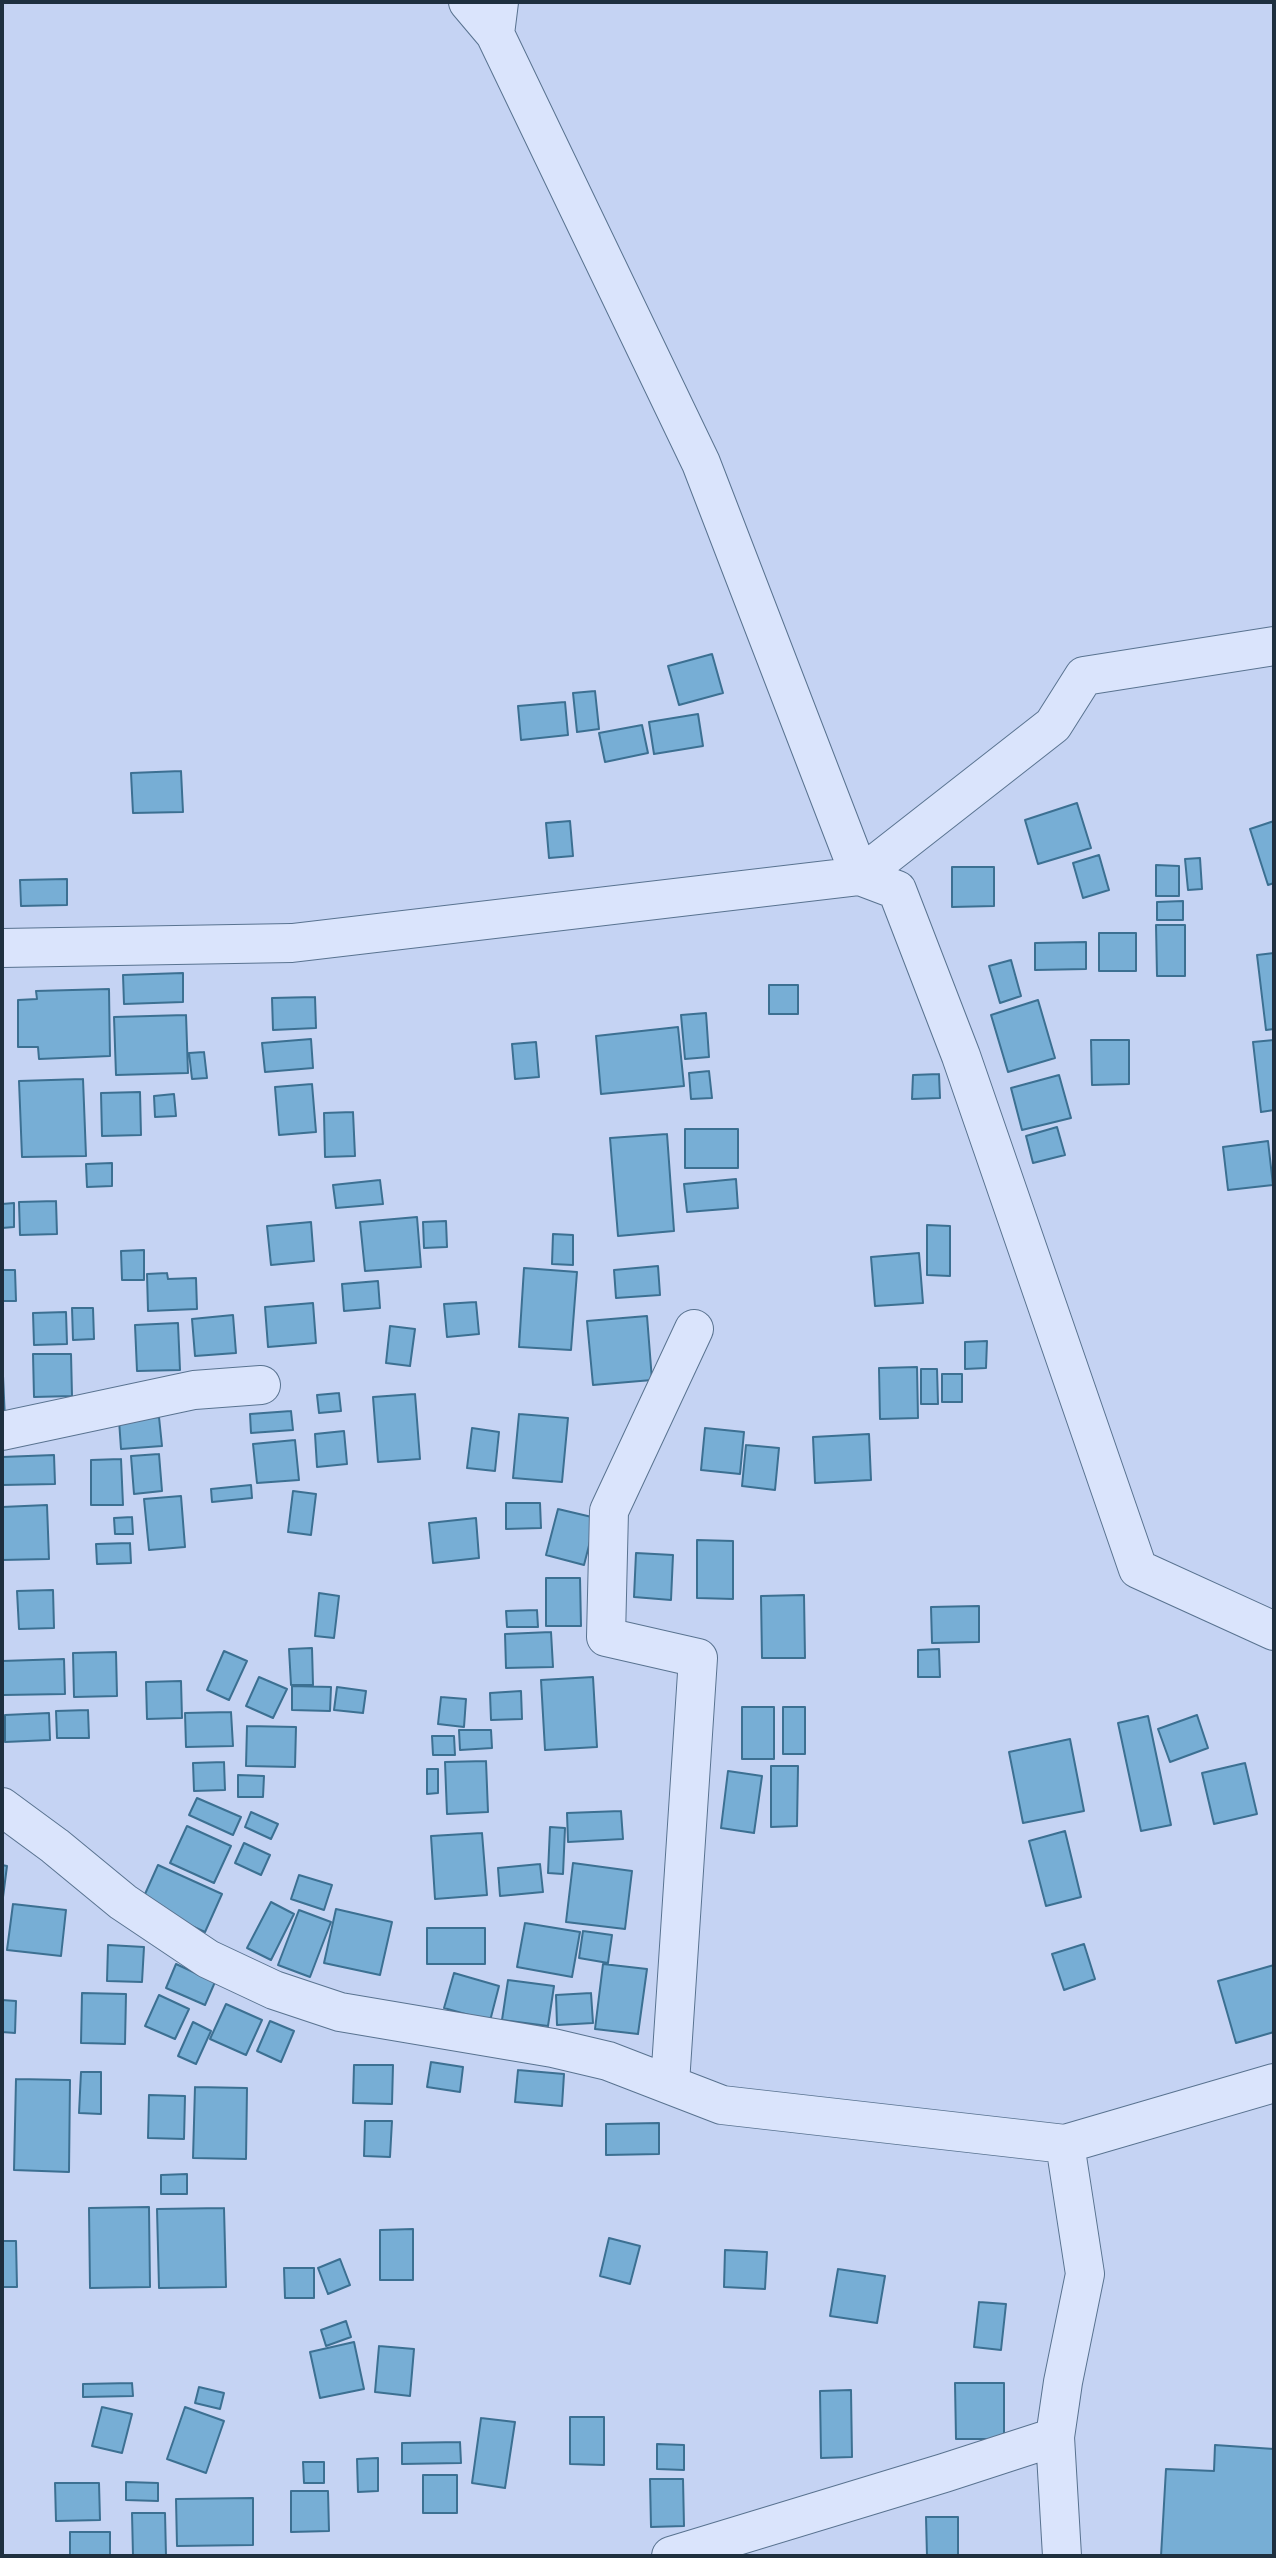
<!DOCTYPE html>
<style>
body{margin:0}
#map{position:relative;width:1276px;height:2558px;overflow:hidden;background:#c5d3f3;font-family:Bitter,serif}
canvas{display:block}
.frame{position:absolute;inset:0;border:4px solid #1e2f3f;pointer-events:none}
</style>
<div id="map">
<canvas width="1276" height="2558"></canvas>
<div class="frame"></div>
</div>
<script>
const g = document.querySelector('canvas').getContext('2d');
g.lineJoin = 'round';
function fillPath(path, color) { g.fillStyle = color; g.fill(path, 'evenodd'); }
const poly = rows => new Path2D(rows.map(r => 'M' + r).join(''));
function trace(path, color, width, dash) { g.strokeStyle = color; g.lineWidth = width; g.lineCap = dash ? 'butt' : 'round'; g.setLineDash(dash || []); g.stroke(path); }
const building = poly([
 [712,654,723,693,679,705,668,666,712,654],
 [595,691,599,729,577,732,573,693,595,691],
 [565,702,568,735,521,740,518,706,565,702],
 [698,714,703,746,654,754,649,722,698,714],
 [642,725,648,753,605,762,599,733,642,725],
 [181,771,183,812,133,813,131,773,181,771],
 [1077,803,1091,848,1038,864,1025,820,1077,803],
 [570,821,573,856,549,858,546,823,570,821],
 [1274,821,1274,883,1268,885,1250,829,1274,821],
 [1099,855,1109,890,1083,898,1073,863,1099,855],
 [1200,858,1202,889,1188,890,1185,859,1200,858],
 [1156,865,1179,866,1179,896,1156,896,1156,865],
 [952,867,994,867,994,906,952,907,952,867],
 [67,879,67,905,21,906,20,880,67,879],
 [1183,901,1183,920,1157,920,1157,902,1183,901],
 [1156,925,1185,925,1185,976,1157,976,1156,925],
 [1099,933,1136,933,1136,971,1099,971,1099,933],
 [1086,942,1086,969,1035,970,1035,943,1086,942],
 [1274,953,1274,1029,1266,1030,1257,955,1274,953],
 [1011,960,1021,996,1000,1003,989,966,1011,960],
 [183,973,183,1002,124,1004,123,975,183,973],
 [769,985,798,985,798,1014,769,1014,769,985],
 [109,989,110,1056,39,1059,38,1047,18,1047,18,1000,37,999,36,991,109,989],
 [315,997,316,1028,273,1030,272,998,315,997],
 [1038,1000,1055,1058,1008,1072,991,1015,1038,1000],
 [706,1013,709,1057,685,1059,681,1015,706,1013],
 [186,1015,188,1073,116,1075,114,1017,186,1015],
 [678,1027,684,1086,601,1094,596,1036,678,1027],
 [311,1039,313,1068,265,1072,262,1043,311,1039],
 [1091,1040,1129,1040,1129,1084,1092,1085,1091,1040],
 [1274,1040,1274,1110,1261,1112,1253,1042,1274,1040],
 [536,1042,539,1077,515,1079,512,1044,536,1042],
 [204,1052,207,1078,192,1079,189,1053,204,1052],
 [709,1071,712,1098,691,1099,689,1073,709,1071],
 [939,1074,940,1098,912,1099,913,1075,939,1074],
 [1059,1075,1071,1118,1022,1130,1011,1088,1059,1075],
 [83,1079,86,1156,22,1157,19,1081,83,1079],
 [312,1084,316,1132,279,1135,275,1087,312,1084],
 [140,1092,141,1135,102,1136,101,1093,140,1092],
 [174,1094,176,1116,155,1117,154,1096,174,1094],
 [353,1112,355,1156,325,1157,324,1113,353,1112],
 [1057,1127,1065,1155,1033,1163,1026,1136,1057,1127],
 [685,1129,738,1129,738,1168,685,1168,685,1129],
 [667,1134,674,1231,618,1236,610,1138,667,1134],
 [1268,1141,1273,1185,1228,1190,1223,1147,1268,1141],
 [112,1163,112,1186,87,1187,86,1164,112,1163],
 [736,1179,738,1208,687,1212,684,1184,736,1179],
 [380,1180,383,1204,336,1208,333,1185,380,1180],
 [56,1201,57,1234,20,1235,19,1202,56,1201],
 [14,1203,14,1227,2,1228,2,1204,14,1203],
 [417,1217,421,1267,365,1271,360,1222,417,1217],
 [446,1221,447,1247,424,1248,423,1222,446,1221],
 [311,1222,314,1261,271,1265,267,1226,311,1222],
 [927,1225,950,1226,950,1276,927,1275,927,1225],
 [553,1234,573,1235,573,1265,552,1264,553,1234],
 [144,1250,144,1280,122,1280,121,1251,144,1250],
 [919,1253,923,1303,875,1306,871,1257,919,1253],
 [658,1266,660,1295,616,1298,614,1270,658,1266],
 [524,1268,577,1272,571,1350,519,1347,524,1268],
 [2,1270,15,1270,16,1301,2,1301,2,1270],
 [167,1273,168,1279,196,1278,197,1309,148,1311,147,1274,167,1273],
 [378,1281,380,1308,344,1311,342,1284,378,1281],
 [476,1302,479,1334,447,1337,444,1304,476,1302],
 [313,1303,316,1343,268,1347,265,1307,313,1303],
 [72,1308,93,1308,94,1339,73,1340,72,1308],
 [66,1312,67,1344,34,1345,33,1313,66,1312],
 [233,1315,236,1353,195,1356,192,1319,233,1315],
 [647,1316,652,1380,593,1385,587,1321,647,1316],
 [178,1323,180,1370,137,1371,135,1325,178,1323],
 [390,1326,415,1329,410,1366,386,1363,390,1326],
 [987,1341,986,1368,965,1369,965,1342,987,1341],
 [33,1354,71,1354,72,1396,34,1397,33,1354],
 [917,1367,918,1418,880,1419,879,1368,917,1367],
 [921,1369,937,1369,938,1404,921,1404,921,1369],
 [942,1374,962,1374,962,1402,942,1402,942,1374],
 [2,1376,3,1376,5,1420,2,1420,2,1376],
 [339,1393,341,1411,319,1413,317,1395,339,1393],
 [415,1394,420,1459,378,1462,373,1397,415,1394],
 [291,1411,293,1430,251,1433,250,1414,291,1411],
 [519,1414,568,1418,562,1482,513,1478,519,1414],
 [159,1417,162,1446,121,1449,119,1420,159,1417],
 [472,1428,499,1432,495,1471,467,1468,472,1428],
 [705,1428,744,1432,740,1474,701,1470,705,1428],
 [344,1431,347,1464,317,1467,315,1434,344,1431],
 [869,1434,871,1480,815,1483,813,1437,869,1434],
 [295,1440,299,1480,257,1483,253,1444,295,1440],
 [746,1445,779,1448,775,1490,742,1486,746,1445],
 [159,1454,162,1491,134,1494,131,1456,159,1454],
 [54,1455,55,1484,2,1485,2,1457,54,1455],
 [121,1459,123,1505,91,1505,91,1460,121,1459],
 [251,1485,252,1498,212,1502,211,1489,251,1485],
 [293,1491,316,1494,311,1535,288,1532,293,1491],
 [181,1496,185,1547,149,1550,144,1499,181,1496],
 [506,1503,540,1503,541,1528,506,1529,506,1503],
 [47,1505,49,1559,2,1560,2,1507,47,1505],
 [558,1509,596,1518,584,1565,546,1555,558,1509],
 [132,1517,133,1534,115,1534,114,1518,132,1517],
 [476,1518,479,1558,433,1563,429,1523,476,1518],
 [697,1540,733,1541,733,1599,697,1598,697,1540],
 [130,1543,131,1563,97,1564,96,1544,130,1543],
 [636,1553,673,1555,671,1600,634,1597,636,1553],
 [546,1578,580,1578,581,1626,546,1626,546,1578],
 [53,1590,54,1628,19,1629,17,1591,53,1590],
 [319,1593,339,1596,334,1638,315,1636,319,1593],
 [804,1595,805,1658,762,1658,761,1596,804,1595],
 [979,1606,979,1642,932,1643,931,1607,979,1606],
 [537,1610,538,1627,507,1627,506,1611,537,1610],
 [551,1632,553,1667,506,1668,505,1634,551,1632],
 [312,1648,313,1685,291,1685,289,1649,312,1648],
 [939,1649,940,1677,918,1677,918,1650,939,1649],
 [224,1651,247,1661,229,1700,207,1690,224,1651],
 [116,1652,117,1696,74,1697,73,1653,116,1652],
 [64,1659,65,1694,3,1695,2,1661,64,1659],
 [259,1677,287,1689,273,1718,246,1706,259,1677],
 [593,1677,597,1747,545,1750,541,1680,593,1677],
 [181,1681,182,1718,147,1719,146,1682,181,1681],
 [292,1686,331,1687,330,1711,292,1710,292,1686],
 [337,1687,366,1691,363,1713,334,1710,337,1687],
 [521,1691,522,1719,491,1720,490,1693,521,1691],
 [441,1697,466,1699,464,1727,438,1724,441,1697],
 [742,1707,774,1707,774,1759,742,1759,742,1707],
 [783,1707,805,1707,805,1754,783,1754,783,1707],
 [88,1710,89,1738,57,1738,56,1711,88,1710],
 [231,1712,233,1746,186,1747,185,1713,231,1712],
 [49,1713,50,1740,5,1742,5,1715,49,1713],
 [1197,1715,1208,1748,1170,1762,1158,1729,1197,1715],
 [1148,1716,1171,1825,1141,1831,1118,1723,1148,1716],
 [247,1726,296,1727,295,1767,246,1766,247,1726],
 [459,1730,491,1730,492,1748,460,1750,459,1730],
 [432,1736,454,1736,455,1755,433,1755,432,1736],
 [1070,1739,1084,1811,1023,1823,1009,1752,1070,1739],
 [486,1761,488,1812,447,1814,445,1762,486,1761],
 [224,1762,225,1790,194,1791,193,1763,224,1762],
 [1245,1763,1257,1814,1214,1824,1202,1773,1245,1763],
 [771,1766,798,1766,797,1826,771,1827,771,1766],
 [427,1769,438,1769,438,1793,427,1794,427,1769],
 [728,1771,762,1776,754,1833,721,1828,728,1771],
 [238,1775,264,1776,263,1797,238,1797,238,1775],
 [197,1798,241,1817,233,1835,189,1815,197,1798],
 [621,1811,623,1839,568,1842,567,1813,621,1811],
 [251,1812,278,1824,271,1839,245,1827,251,1812],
 [187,1826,231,1846,214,1883,170,1863,187,1826],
 [550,1827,565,1828,563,1874,548,1873,550,1827],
 [1065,1831,1081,1897,1046,1906,1029,1841,1065,1831],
 [482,1833,487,1895,435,1899,431,1836,482,1833],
 [244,1843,270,1855,261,1875,235,1863,244,1843],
 [573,1863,632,1871,625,1929,566,1922,573,1863],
 [540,1864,543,1892,500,1896,498,1868,540,1864],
 [2,1865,7,1866,3,1897,2,1897,2,1865],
 [158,1865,222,1894,205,1932,141,1903,158,1865],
 [299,1875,332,1885,324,1910,291,1899,299,1875],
 [271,1902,294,1914,271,1960,247,1948,271,1902],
 [13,1904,66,1910,61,1956,7,1950,13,1904],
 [336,1909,392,1922,380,1975,324,1963,336,1909],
 [299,1910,331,1922,310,1977,278,1965,299,1910],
 [525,1923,580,1932,572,1977,517,1967,525,1923],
 [427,1928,485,1928,485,1964,427,1964,427,1928],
 [583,1931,612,1935,608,1963,579,1958,583,1931],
 [1084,1944,1095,1979,1064,1990,1052,1954,1084,1944],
 [108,1945,144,1947,142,1982,107,1981,108,1945],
 [176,1964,215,1982,205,2005,166,1988,176,1964],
 [603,1964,647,1969,638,2034,595,2029,603,1964],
 [1274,1965,1274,2032,1236,2043,1218,1981,1274,1965],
 [454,1973,499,1986,490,2021,444,2008,454,1973],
 [508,1980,554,1986,548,2026,502,2020,508,1980],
 [82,1993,126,1994,125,2044,81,2043,82,1993],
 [591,1993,593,2023,557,2025,556,1995,591,1993],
 [159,1995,189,2009,175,2039,145,2026,159,1995],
 [2,2000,16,2001,15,2033,2,2032,2,2000],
 [226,2004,262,2020,246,2055,210,2039,226,2004],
 [270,2021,294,2031,281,2062,257,2051,270,2021],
 [193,2022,211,2031,196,2064,178,2056,193,2022],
 [431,2062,463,2067,460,2092,427,2087,431,2062],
 [354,2065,393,2065,392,2104,353,2103,354,2065],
 [518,2070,564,2074,562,2106,515,2102,518,2070],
 [81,2072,101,2072,101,2114,79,2113,81,2072],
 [16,2079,70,2080,69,2172,14,2170,16,2079],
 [195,2087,247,2088,246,2159,193,2158,195,2087],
 [149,2095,185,2096,184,2139,148,2138,149,2095],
 [365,2121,392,2121,390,2157,364,2156,365,2121],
 [659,2123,659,2154,606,2155,606,2124,659,2123],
 [187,2174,187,2194,161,2194,161,2175,187,2174],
 [149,2207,150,2287,90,2288,89,2208,149,2207],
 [224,2208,226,2287,159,2288,157,2209,224,2208],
 [413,2229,413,2280,380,2280,380,2230,413,2229],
 [609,2238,640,2246,630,2284,600,2276,609,2238],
 [2,2241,16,2241,17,2287,2,2287,2,2241],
 [725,2250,767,2252,765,2289,724,2287,725,2250],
 [340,2259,350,2285,328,2294,318,2268,340,2259],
 [284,2268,314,2268,314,2298,285,2298,284,2268],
 [838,2269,885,2276,877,2323,830,2316,838,2269],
 [979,2302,1006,2304,1001,2350,974,2347,979,2302],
 [346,2321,351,2337,326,2346,321,2330,346,2321],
 [354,2342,364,2389,320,2398,310,2352,354,2342],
 [379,2346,414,2349,410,2396,375,2392,379,2346],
 [132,2383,133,2396,83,2397,83,2384,132,2383],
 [955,2383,1004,2383,1004,2439,956,2439,955,2383],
 [199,2387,224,2393,220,2409,195,2403,199,2387],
 [851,2390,852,2457,821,2458,820,2391,851,2390],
 [102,2407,132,2414,122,2453,92,2446,102,2407],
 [185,2407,224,2421,206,2473,167,2459,185,2407],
 [570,2417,604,2417,604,2465,570,2464,570,2417],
 [481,2418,515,2422,505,2488,472,2483,481,2418],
 [460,2442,461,2463,402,2464,402,2443,460,2442],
 [657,2444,684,2445,684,2470,657,2469,657,2444],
 [1215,2445,1274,2449,1274,2556,1161,2556,1166,2469,1214,2471,1215,2445],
 [378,2458,378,2491,358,2492,357,2459,378,2458],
 [303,2462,324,2462,324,2483,304,2483,303,2462],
 [423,2475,457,2475,457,2513,423,2513,423,2475],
 [650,2479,683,2479,684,2526,651,2527,650,2479],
 [126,2482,158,2483,158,2501,126,2500,126,2482],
 [55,2483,99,2483,100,2520,56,2521,55,2483],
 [291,2491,328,2491,329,2531,291,2532,291,2491],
 [253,2498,253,2545,177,2546,176,2499,253,2498],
 [132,2513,165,2513,166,2556,133,2556,132,2513],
 [926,2517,958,2517,958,2556,927,2556,926,2517],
 [70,2532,110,2532,110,2556,70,2556,70,2532]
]);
fillPath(building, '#77aed5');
trace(building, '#3c7092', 2);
const minor = poly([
 [468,2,495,34],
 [499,2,495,34,701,463,860,876,897,890,961,1056,1138,1569,1274,1631],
 [2,948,292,943,860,876,1053,725,1084,676,1274,646],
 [2,1431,194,1390,261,1385],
 [2,1807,55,1846,123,1902,208,1959,274,1990,340,2012,553,2048,608,2061,722,2105,1065,2144],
 [670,2083,698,1658,606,1637,609,1511,694,1329],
 [671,2556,944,2473,1055,2437],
 [1062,2556,1055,2437,1063,2382,1085,2274,1065,2144,1274,2083]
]);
trace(minor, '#597390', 40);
trace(minor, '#dae4fc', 38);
</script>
